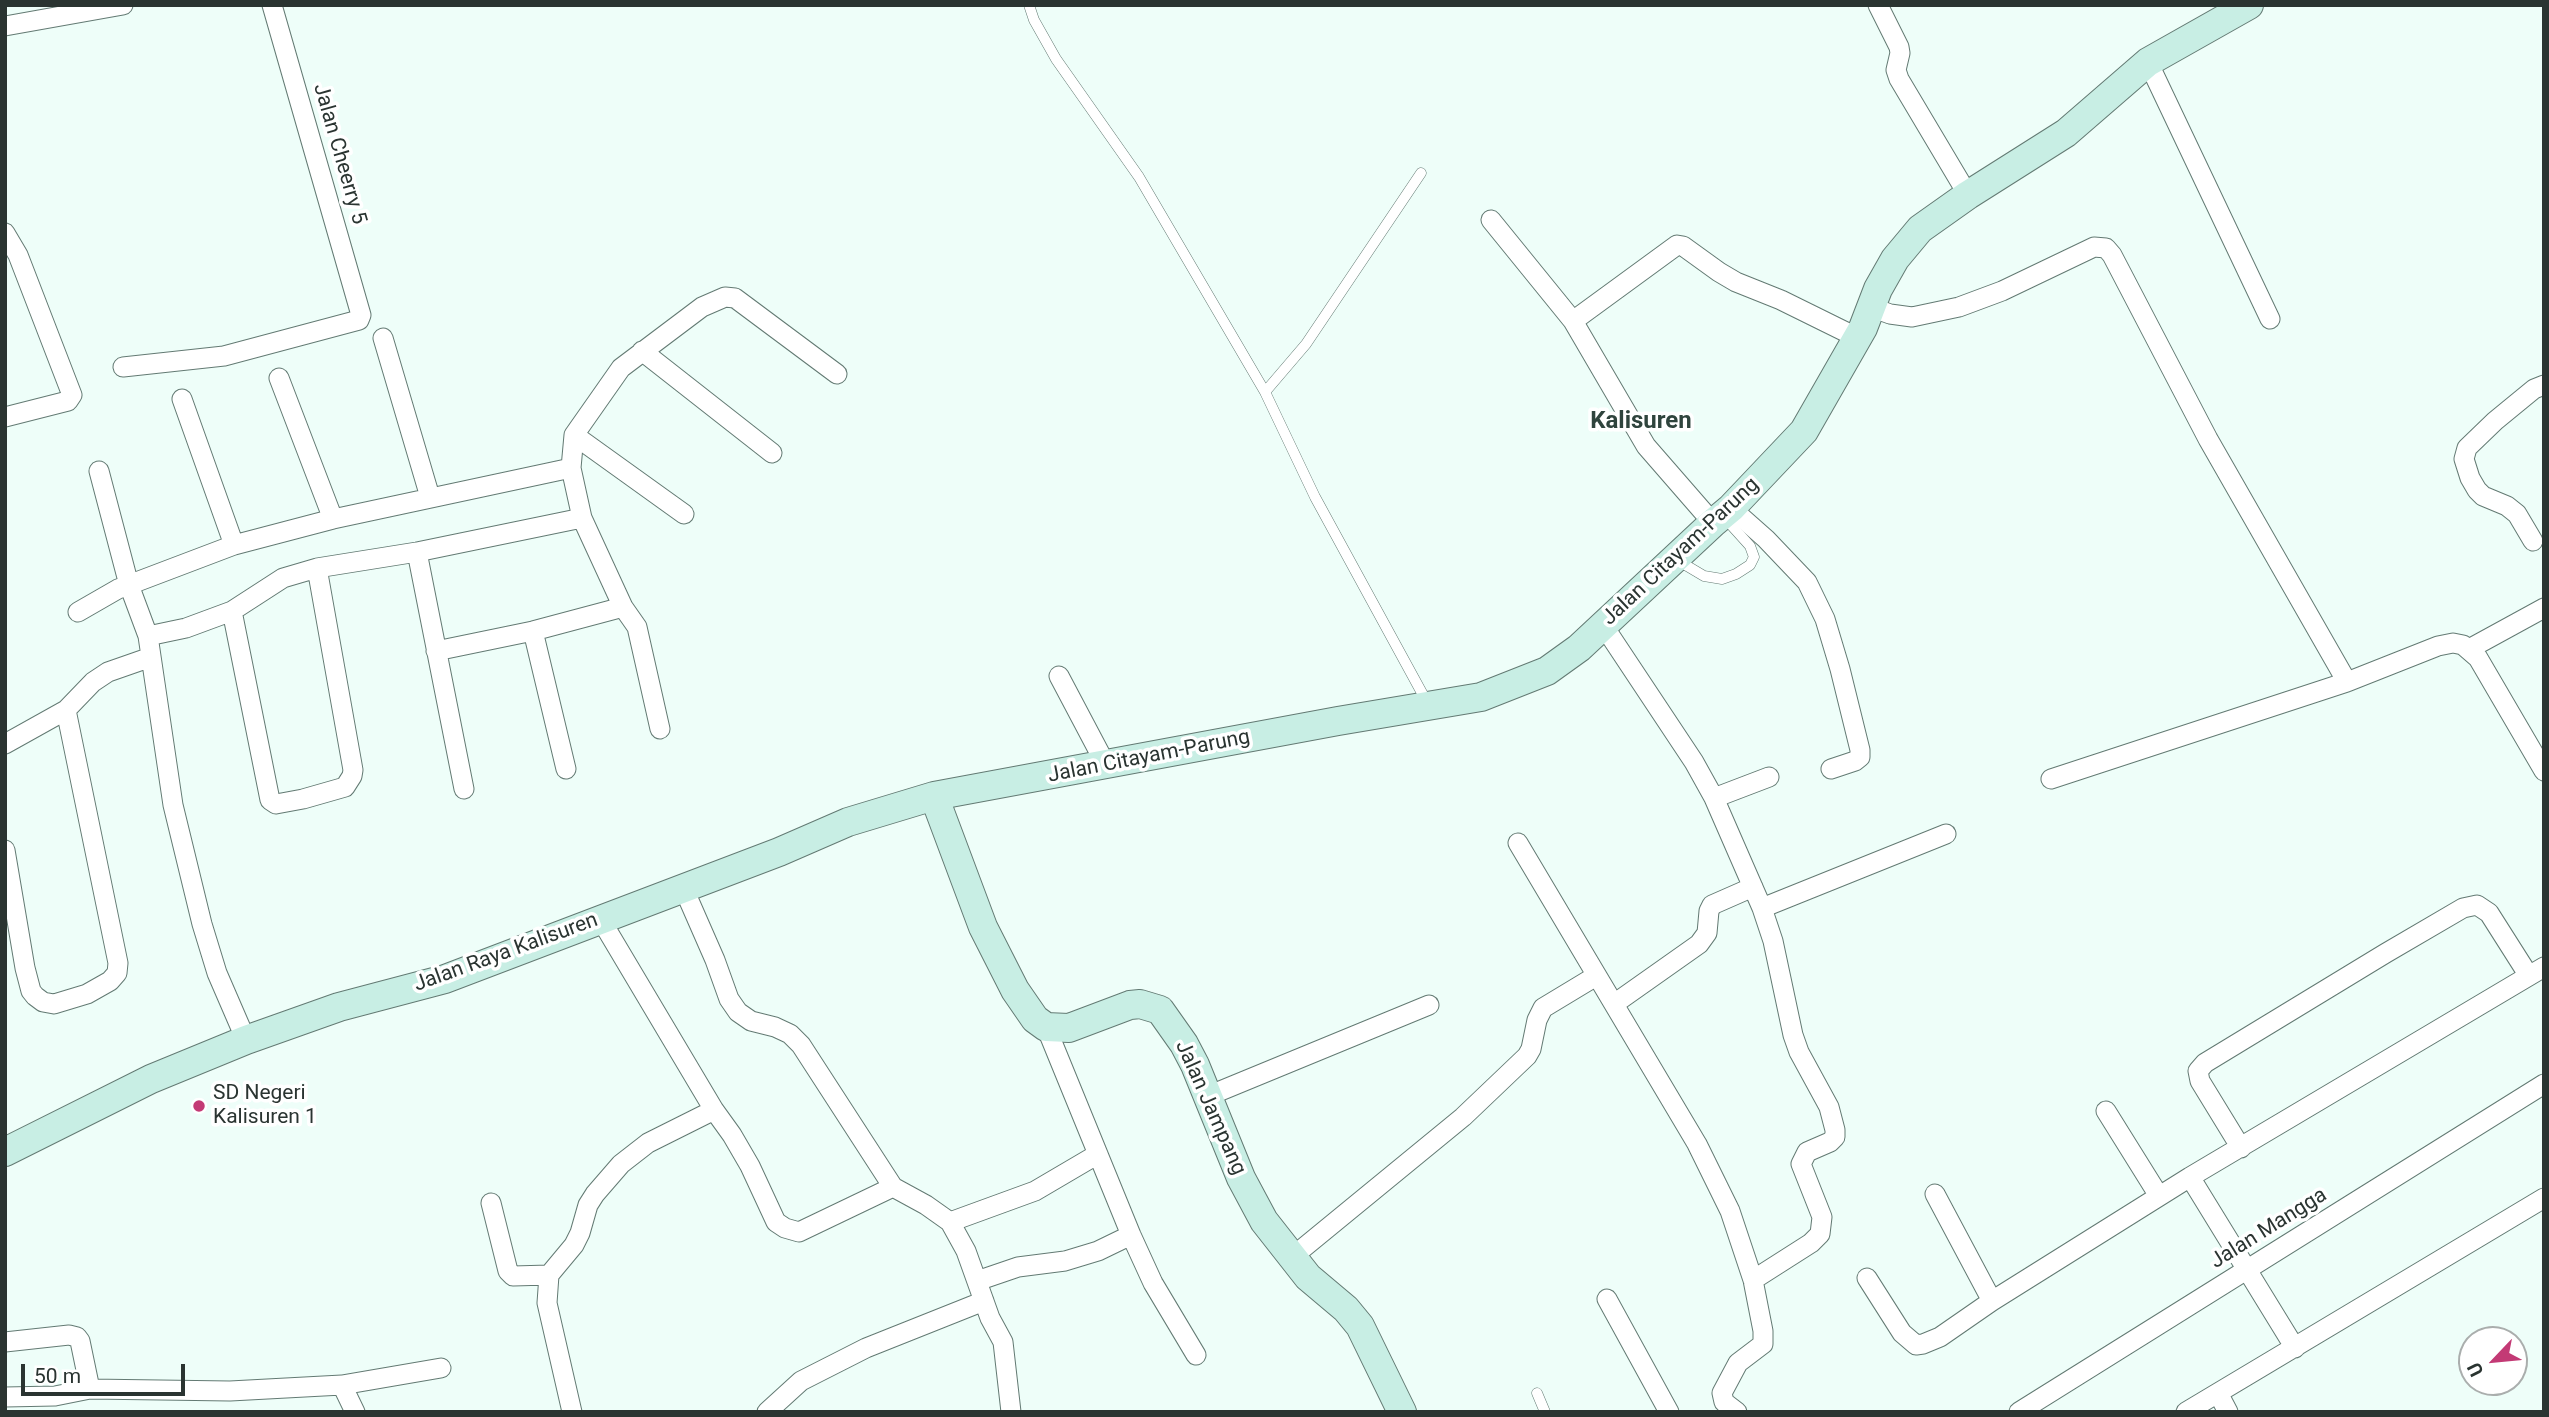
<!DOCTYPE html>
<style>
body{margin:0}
#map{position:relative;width:2549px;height:1417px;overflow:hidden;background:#eefef9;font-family:Roboto,sans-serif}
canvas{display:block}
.frame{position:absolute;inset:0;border:7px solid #2a3431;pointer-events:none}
.north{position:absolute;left:2458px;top:1326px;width:70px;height:70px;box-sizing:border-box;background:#fff;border:2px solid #aaaead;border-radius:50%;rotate:244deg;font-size:19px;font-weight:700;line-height:28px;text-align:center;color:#2a3431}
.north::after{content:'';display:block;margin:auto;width:24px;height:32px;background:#c33a75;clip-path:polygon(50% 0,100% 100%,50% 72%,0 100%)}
.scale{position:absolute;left:21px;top:1364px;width:164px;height:32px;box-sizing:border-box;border:4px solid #2a3431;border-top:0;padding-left:9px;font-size:21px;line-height:24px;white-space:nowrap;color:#2a3431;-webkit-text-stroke:5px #fff;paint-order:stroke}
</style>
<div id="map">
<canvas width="2549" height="1417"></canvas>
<div class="frame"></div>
<div class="north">U</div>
<div class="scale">50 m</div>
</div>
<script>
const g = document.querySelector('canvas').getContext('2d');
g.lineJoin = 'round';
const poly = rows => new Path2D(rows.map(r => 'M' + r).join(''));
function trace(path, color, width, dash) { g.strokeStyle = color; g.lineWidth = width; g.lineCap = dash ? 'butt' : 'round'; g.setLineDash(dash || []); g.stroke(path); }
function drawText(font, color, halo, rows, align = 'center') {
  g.font = font + ' Roboto,sans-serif'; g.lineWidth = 7; g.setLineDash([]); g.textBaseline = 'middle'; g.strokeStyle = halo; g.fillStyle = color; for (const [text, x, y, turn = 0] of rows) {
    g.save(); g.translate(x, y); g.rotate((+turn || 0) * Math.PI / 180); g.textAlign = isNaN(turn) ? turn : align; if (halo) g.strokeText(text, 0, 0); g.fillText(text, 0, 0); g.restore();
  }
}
const lane = poly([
 [1029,5,1034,20,1056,59,1139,177,1265,392,1315,497,1428,704],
 [1265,392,1306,344,1421,173],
 [1677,560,1704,576,1722,579,1736,574,1750,565,1754,557,1750,546,1723,516],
 [1537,1393,1545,1412]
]);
const street = poly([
 [1878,5,1899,47,1900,53,1896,70,1899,79,1968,195],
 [5,26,123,5],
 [2148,62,2270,319],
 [1491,220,1573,321,1646,446,1713,523],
 [5,233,18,255,72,395,68,401,5,417],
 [1871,307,1890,314,1912,317,1959,307,2002,291,2094,247,2106,248,2112,255,2208,439,2347,682,2438,646,2453,643,2463,645,2478,658,2544,771],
 [1573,321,1677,245,1683,246,1719,272,1736,282,1781,300,1858,338],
 [383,338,430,497],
 [642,351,772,453],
 [123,367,224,356,359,320,361,315,272,5],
 [279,378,333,519],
 [182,399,234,545],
 [574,435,684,514],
 [571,468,582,518],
 [99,471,129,585,148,636,173,805,202,924,217,973,246,1040],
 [1731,508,1766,539,1807,582,1825,619,1840,669,1860,750,1860,757,1855,761,1831,769],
 [2533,541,2517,514,2507,506,2483,496,2477,490,2470,478,2464,459,2467,448,2495,421,2534,389,2544,385],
 [417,552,464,789],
 [232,611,270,800,276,804,303,799,345,787,352,776,353,770,317,568],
 [78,612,118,589,234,545,333,519,571,468,574,435,621,368,702,307,725,297,735,298,837,374],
 [1603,625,1694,762,1714,798,1762,908,1773,941,1793,1035,1799,1052,1829,1107,1835,1130,1835,1137,1830,1142,1807,1152,1801,1164,1822,1217,1820,1234,1811,1243,1753,1280],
 [533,631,566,769],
 [148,636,186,628,232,611,283,578,317,568,417,552,582,518,623,607,637,627,660,729],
 [2469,649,2544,608],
 [436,651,533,631,623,607],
 [1059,676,1106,765],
 [5,744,66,710,93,682,108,672,151,657],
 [2051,779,2347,682],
 [1714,798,1769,777],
 [1518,843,1697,1144,1730,1211,1753,1280,1763,1331,1763,1344,1738,1363,1722,1393,1724,1402,1737,1412],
 [5,850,25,968,31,991,35,996,43,1002,54,1004,87,994,110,981,117,973,118,963,66,710],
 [683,887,715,960,729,999,738,1012,751,1021,775,1027,790,1034,801,1045,893,1187,926,1205,950,1222,966,1251,990,1318,1003,1342,1011,1412],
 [1762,908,1946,834],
 [601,920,714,1110,732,1135,750,1166,776,1222,785,1228,799,1232,893,1187],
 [1614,1004,1699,944,1707,933,1709,911,1712,905,1753,887],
 [1046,1027,1131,1235,1153,1283,1196,1355],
 [1208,1096,1429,1005],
 [2106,1111,2159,1196],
 [2241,1148,2200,1081,2198,1071,2205,1063,2386,953,2463,908,2477,905,2489,913,2529,976],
 [2190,1177,2544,967],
 [1935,1194,1992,1301],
 [491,1203,508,1271,513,1276,549,1275],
 [950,1222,1035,1191,1098,1154],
 [1291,1258,1463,1117,1527,1056,1531,1049,1537,1020,1543,1008,1596,976],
 [1867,1278,1902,1333,1916,1345,1923,1344,1940,1337,1992,1301,2190,1177,2295,1348],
 [977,1281,1018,1267,1065,1261,1098,1251,1131,1235],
 [1607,1299,1669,1412],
 [5,1342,69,1335,77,1337,80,1341,90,1389,230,1391,342,1385,355,1412],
 [342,1385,441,1368],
 [2218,1393,2228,1412],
 [5,1397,55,1396,90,1389],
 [572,1412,547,1303,549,1275,574,1245,580,1233,588,1205,595,1194,621,1164,648,1143,714,1110],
 [767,1412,801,1381,866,1348,984,1301],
 [2019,1412,2544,1084],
 [2186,1412,2544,1198]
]);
const secondary = poly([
 [934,796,983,927,1015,990,1035,1019,1046,1027,1069,1028,1130,1005,1140,1004,1160,1010,1184,1044,1195,1065,1241,1178,1264,1221,1308,1277,1346,1309,1360,1326,1402,1412],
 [5,1152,151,1079,246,1040,339,1007,445,979,779,852,848,822,934,796,1338,721,1481,697,1547,671,1579,648,1713,523,1731,508,1804,431,1863,328,1878,289,1895,259,1920,229,1968,195,2066,133,2148,62,2249,5]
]);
trace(lane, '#637a73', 11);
trace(street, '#637a73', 21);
trace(secondary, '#637a73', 30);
trace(lane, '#fff', 10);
trace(street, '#fff', 19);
trace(secondary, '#c8eee4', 28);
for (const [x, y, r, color] of [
 [199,1106,7,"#c33a75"]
]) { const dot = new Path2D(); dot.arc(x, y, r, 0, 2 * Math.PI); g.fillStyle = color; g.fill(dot); trace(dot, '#fff', 2.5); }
drawText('21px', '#2a3431', '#fff', [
 ["Jalan Cheerry 5",339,154,74],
 ["Jalan Citayam-Parung",1681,552,-43],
 ["Jalan Citayam-Parung",1149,757,-11],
 ["Jalan Raya Kalisuren",506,953,-20],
 ["Jalan Jampang",1210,1108,66],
 ["Jalan Mangga",2269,1229,-32]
]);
drawText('21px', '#2a3431', '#fff', [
 ["SD Negeri",213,1094],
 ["Kalisuren 1",213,1118]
], 'left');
drawText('bold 24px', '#2f443d', '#fff', [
 ["Kalisuren",1641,422]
]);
</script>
